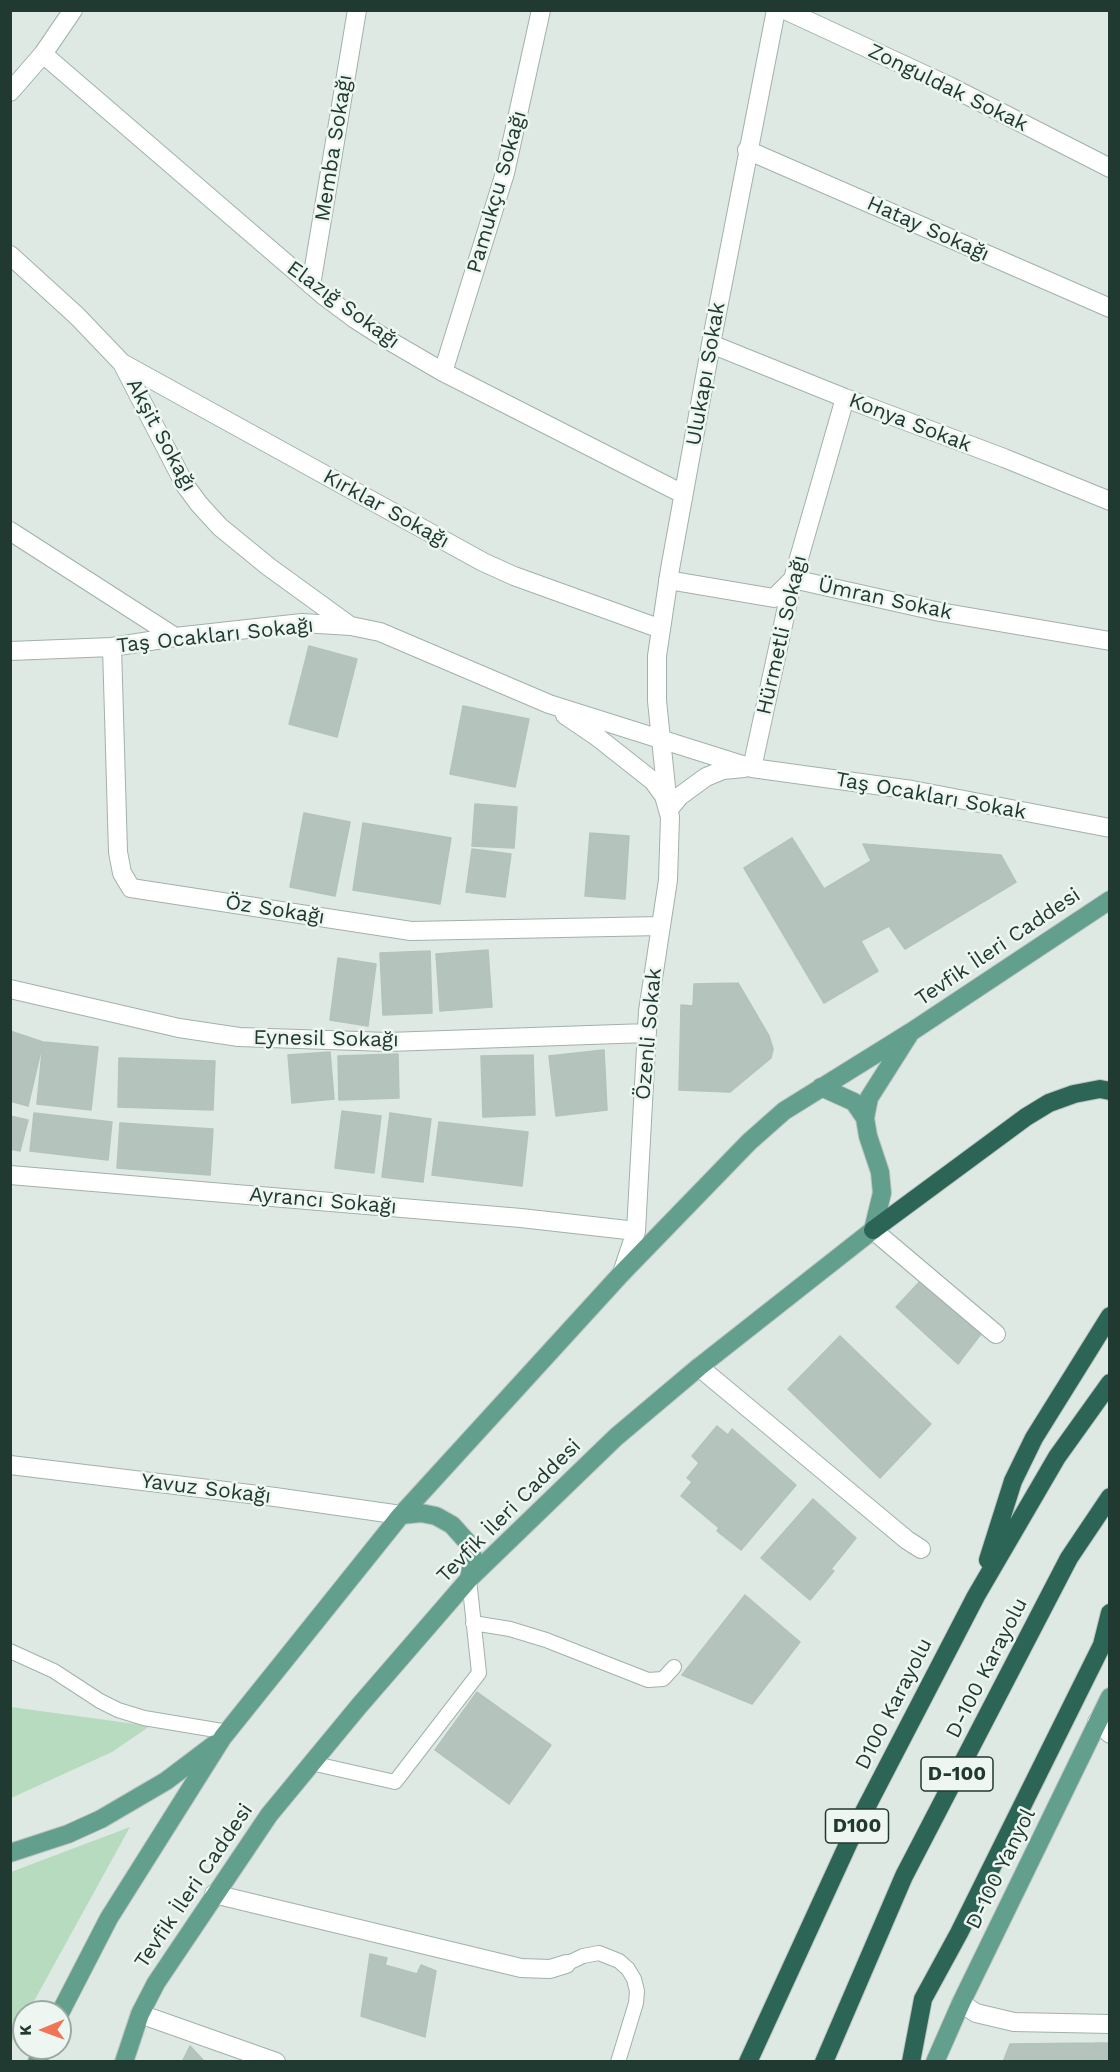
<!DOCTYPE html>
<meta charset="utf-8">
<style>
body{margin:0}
#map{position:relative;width:1120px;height:2072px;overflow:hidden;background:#dee9e4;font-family:"Work Sans",sans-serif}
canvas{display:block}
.frame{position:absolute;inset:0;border:12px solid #203931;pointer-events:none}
.north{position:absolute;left:12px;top:2000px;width:60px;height:60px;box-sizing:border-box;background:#eef6f2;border:2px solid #9caaa5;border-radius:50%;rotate:269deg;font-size:16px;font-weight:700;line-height:24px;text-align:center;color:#203931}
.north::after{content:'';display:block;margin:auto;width:21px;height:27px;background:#ef7556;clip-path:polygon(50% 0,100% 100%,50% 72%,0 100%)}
</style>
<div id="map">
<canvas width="1120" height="2072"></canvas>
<div class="frame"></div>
<div class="north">K</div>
</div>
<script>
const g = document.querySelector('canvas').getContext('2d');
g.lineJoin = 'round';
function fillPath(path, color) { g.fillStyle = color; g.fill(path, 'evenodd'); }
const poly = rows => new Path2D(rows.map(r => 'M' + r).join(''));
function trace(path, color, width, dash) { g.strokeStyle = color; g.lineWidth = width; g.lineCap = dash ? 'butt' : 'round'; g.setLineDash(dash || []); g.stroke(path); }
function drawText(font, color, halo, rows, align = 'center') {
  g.font = font + ' "Work Sans",sans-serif'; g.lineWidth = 5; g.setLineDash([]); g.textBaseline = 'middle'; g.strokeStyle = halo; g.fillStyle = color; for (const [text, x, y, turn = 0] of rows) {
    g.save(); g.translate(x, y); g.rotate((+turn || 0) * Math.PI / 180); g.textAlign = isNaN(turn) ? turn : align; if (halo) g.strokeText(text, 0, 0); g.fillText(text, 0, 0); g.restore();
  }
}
fillPath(poly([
 [11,1707,150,1726,112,1752,11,1798],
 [130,1827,28,2012,24,2012,24,2019,11,2044,11,1872]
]), '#b7dbbf');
const building = poly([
 [309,646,357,659,337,737,289,724,309,646],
 [463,706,529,719,515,787,450,774,463,706],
 [475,804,517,807,514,848,472,846,475,804],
 [304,813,350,822,335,896,290,887,304,813],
 [363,823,451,838,440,904,353,890,363,823],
 [590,833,629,836,625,899,585,896,590,833],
 [792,838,824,889,871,861,863,844,1001,855,1016,882,905,949,889,926,861,941,878,971,824,1003,744,868,792,838],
 [472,849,511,854,505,897,466,892,472,849],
 [488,950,492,1007,440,1011,436,954,488,950],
 [430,951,432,1013,383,1015,380,953,430,951],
 [338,958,376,964,368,1026,330,1020,338,958],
 [738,983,769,1036,773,1049,771,1058,730,1092,679,1090,681,1005,693,1006,694,984,738,983],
 [10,1031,43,1042,28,1106,10,1101,10,1031],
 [43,1042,98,1047,91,1110,37,1104,43,1042],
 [604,1050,607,1110,556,1116,549,1056,604,1050],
 [330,1052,334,1099,292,1103,288,1055,330,1052],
 [398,1054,399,1098,339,1100,338,1056,398,1054],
 [533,1055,535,1115,483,1117,481,1056,533,1055],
 [119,1058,215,1061,213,1110,118,1107,119,1058],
 [342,1111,381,1116,374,1173,335,1168,342,1111],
 [34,1113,112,1122,108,1160,30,1151,34,1113],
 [390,1113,431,1119,423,1182,382,1177,390,1113],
 [10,1116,28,1120,20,1151,10,1149,10,1116],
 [439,1122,528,1132,522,1186,432,1175,439,1122],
 [120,1123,213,1129,210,1175,117,1168,120,1123],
 [924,1277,984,1330,958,1364,896,1307,924,1277],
 [840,1336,931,1424,880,1478,788,1389,840,1336],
 [717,1426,728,1435,732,1429,796,1485,741,1550,717,1531,719,1528,681,1496,692,1482,687,1478,699,1463,692,1456,717,1426],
 [813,1499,856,1538,831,1569,834,1571,810,1600,761,1558,813,1499],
 [745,1595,800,1642,752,1704,682,1675,745,1595],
 [477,1692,551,1745,509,1804,435,1750,477,1692],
 [370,1954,387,1958,385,1965,417,1974,421,1965,436,1971,425,2037,361,2016,370,1954],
 [1095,2043,1096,2062,1003,2062,1010,2044,1095,2043],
 [1095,2043,1110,2043,1110,2062,1096,2062,1095,2043],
 [190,2046,205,2062,182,2062,190,2046]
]);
fillPath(building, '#b4c4bd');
trace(building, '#b1c3bb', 1.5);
const lane = poly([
 [473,1623,510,1629,546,1640,648,1680,663,1679,674,1667],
 [10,1651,54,1671,100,1701,118,1710,144,1718,228,1732],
 [311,1763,395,1782,479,1673,469,1579],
 [566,1964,583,1956,599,1953,619,1961,628,1969,634,1979,637,1991,636,2003,618,2062]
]);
const street = poly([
 [785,10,949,86,1110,168],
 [43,54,323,295,355,319,383,337,443,372,683,494],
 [10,92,43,54,73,10],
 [747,150,1110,308],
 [10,255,77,316,122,363,185,485,199,504,220,527,269,567,349,625],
 [311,285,357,10],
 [711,344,845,398,1004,458,1110,501],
 [122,363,483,562,514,576,661,629],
 [443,372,505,173,541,10],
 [10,531,175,637],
 [668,580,774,598,793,579,940,612,1110,641],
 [112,647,118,852,122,873,131,888,411,931,661,926],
 [10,651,112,647,175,637,302,623,351,626,380,632,549,704,752,768,912,790,1110,828],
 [565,715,596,736,653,781,664,796,670,817,668,880,648,1011,636,1231,622,1273],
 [752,768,793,579,845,398],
 [668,806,657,701,657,656,670,569,711,344,776,10],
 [669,809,680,796,706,777,723,770,744,768],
 [10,989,179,1028,239,1037,388,1042,647,1033],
 [10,1175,521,1218,636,1231],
 [873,1230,996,1334],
 [699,1367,907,1540,921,1549],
 [10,1465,275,1497,401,1515],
 [1097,1722,1110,1734],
 [214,1894,521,1968,550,1969,566,1964],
 [961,2003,976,2013,1014,2022,1110,2024],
 [140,2014,276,2062]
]);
const primary = poly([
 [821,1087,854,1102,865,1118],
 [401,1515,421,1513,436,1516,452,1525,469,1544,473,1558,469,1579],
 [10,1853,68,1834,101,1819,166,1781,215,1744],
 [60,2013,109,1918,223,1737,401,1515,622,1273,749,1142,784,1111,911,1032,1110,900],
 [37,2062,44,2048],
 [124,2062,140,2014,156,1983,269,1815,359,1706,469,1579,616,1437,699,1367,873,1230,882,1193,880,1172,868,1136,865,1118,869,1098,909,1035],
 [935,2062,961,2003,1110,1697]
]);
const highway = poly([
 [873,1230,1026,1117,1049,1103,1074,1094,1100,1089,1110,1091],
 [988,1560,1013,1481,1034,1438,1110,1316],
 [748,2062,854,1831,976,1596,1057,1457,1110,1383],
 [824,2062,904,1876,1069,1558,1110,1497],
 [911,2062,923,1999,959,1933,1102,1645,1110,1613]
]);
trace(lane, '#a1b1ab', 16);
trace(street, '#a1b1ab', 20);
trace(primary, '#bcc4c1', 20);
trace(highway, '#bcc4c1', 20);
trace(lane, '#fff', 14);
trace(street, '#fff', 18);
trace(primary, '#639f8d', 18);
trace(highway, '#2c6456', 18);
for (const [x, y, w] of [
 [957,1774,72],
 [857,1826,63]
]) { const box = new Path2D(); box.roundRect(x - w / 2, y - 17, w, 34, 4.5); g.fillStyle = '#eef6f2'; g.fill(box); trace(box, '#203931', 1.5); }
drawText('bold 20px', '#203931', null, [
 ["D-100",957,1774],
 ["D100",857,1826]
]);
drawText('21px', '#203931', '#eef6f2', [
 ["Zonguldak Sokak",948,88,26],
 ["Memba Sokağı",334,148,-81],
 ["Pamukçu Sokağı",497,192,-74],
 ["Hatay Sokağı",928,229,24],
 ["Elazığ Sokağı",343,305,36],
 ["Ulukapı Sokak",706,374,-80],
 ["Konya Sokak",910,423,21],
 ["Akşit Sokağı",161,435,62],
 ["Kırklar Sokağı",386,509,29],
 ["Ümran Sokak",885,599,12],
 ["Hürmetli Sokağı",782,635,-77],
 ["Taş Ocakları Sokağı",215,636,-6],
 ["Taş Ocakları Sokak",931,796,10],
 ["Öz Sokağı",275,910,9],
 ["Tevfik İleri Caddesi",998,947,-34],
 ["Özenli Sokak",649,1034,-85],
 ["Eynesil Sokağı",326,1039,1],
 ["Ayrancı Sokağı",323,1201,5],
 ["Yavuz Sokağı",206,1489,7],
 ["Tevfik İleri Caddesi",509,1511,-45],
 ["D-100 Karayolu",987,1668,-63],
 ["D100 Karayolu",894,1704,-63],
 ["D-100 Yanyol",1001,1869,-64],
 ["Tevfik İleri Caddesi",194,1886,-56]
]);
</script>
